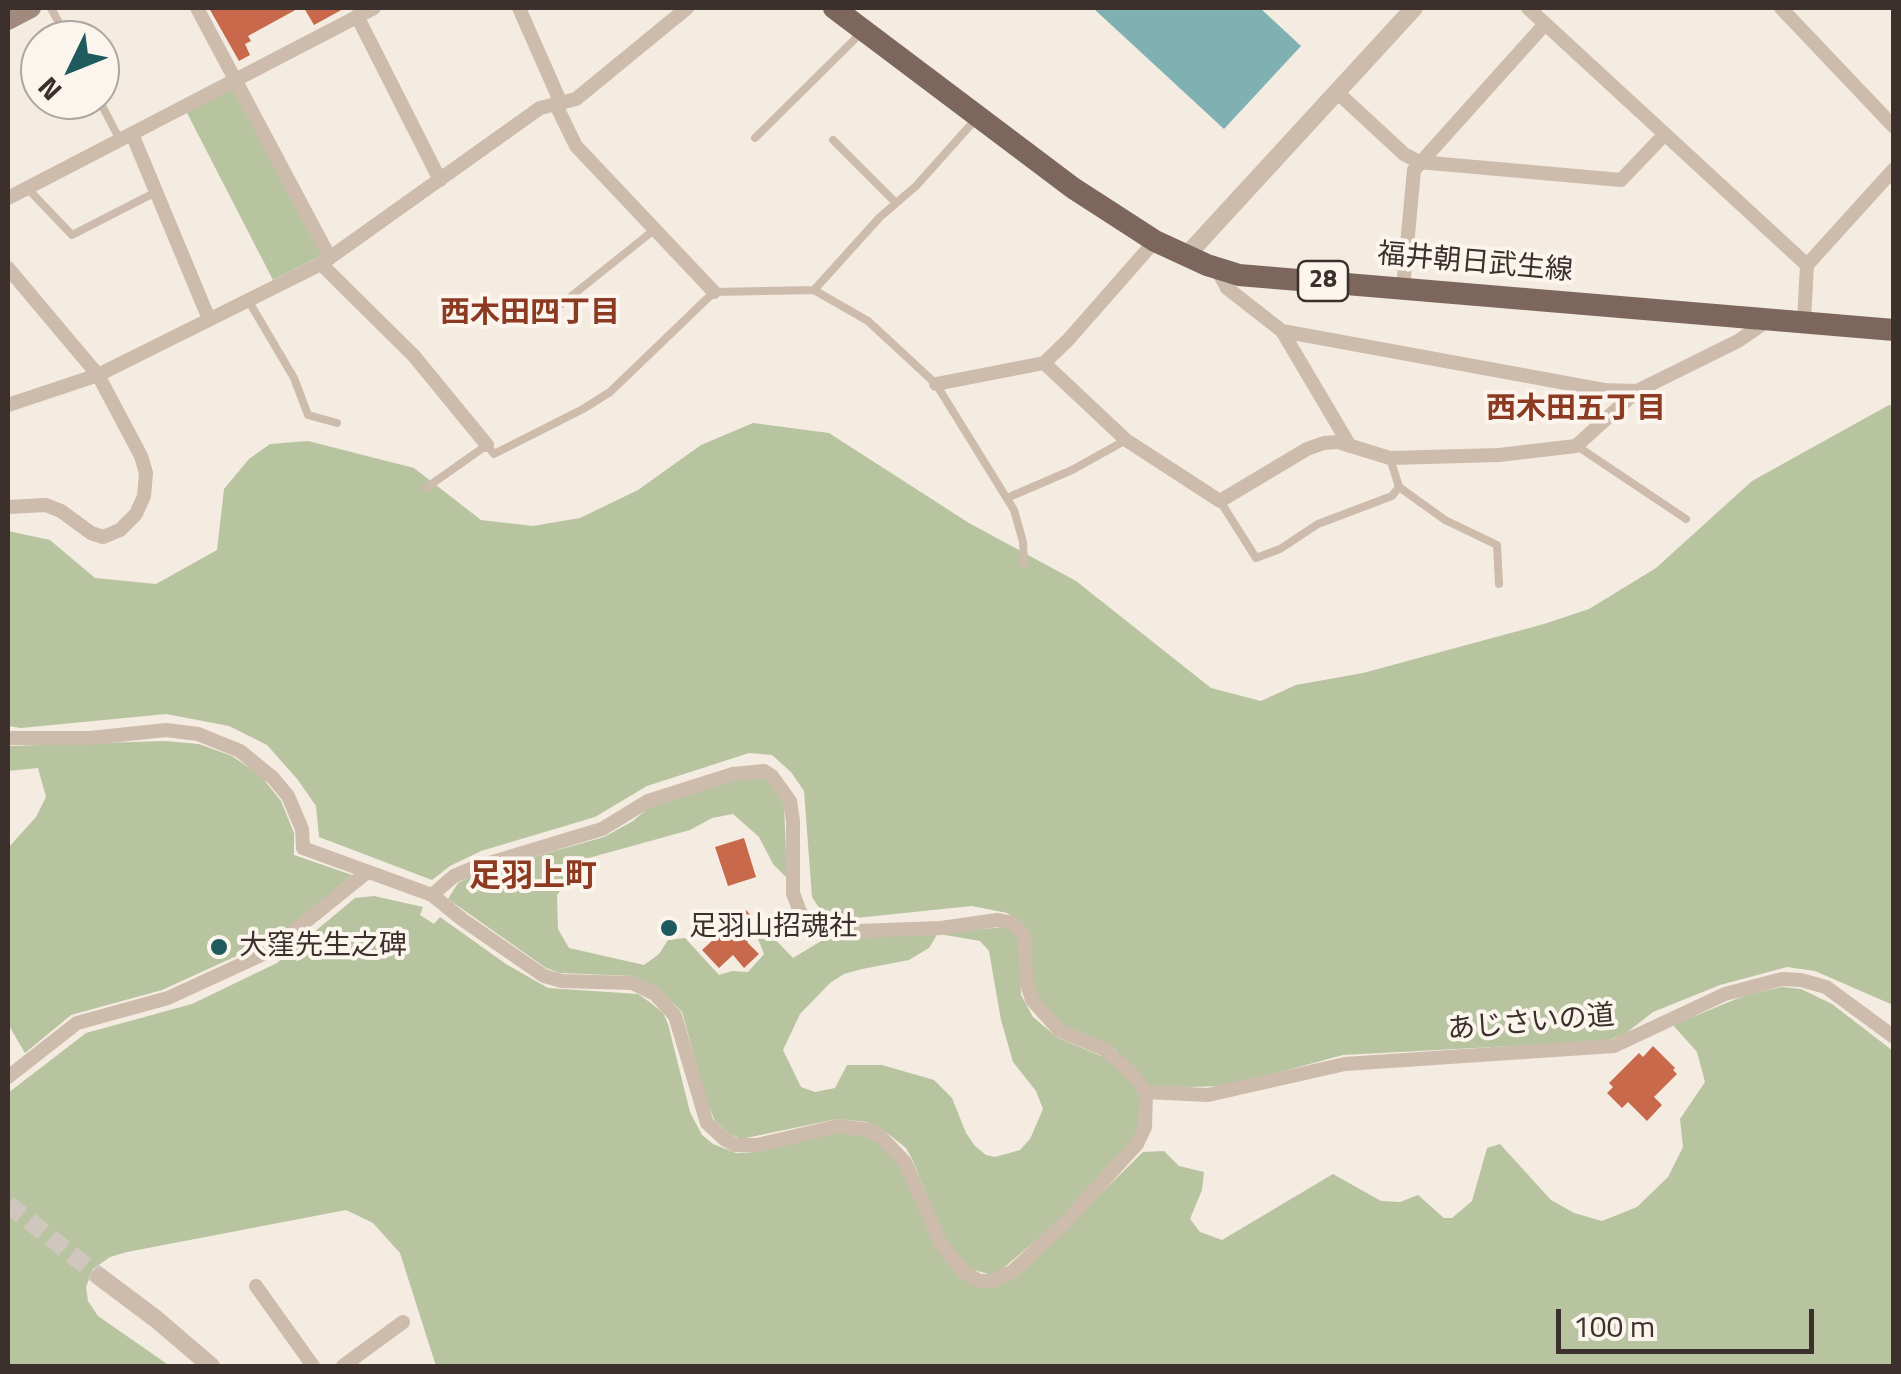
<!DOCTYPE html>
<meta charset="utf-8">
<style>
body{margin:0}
#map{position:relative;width:1901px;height:1374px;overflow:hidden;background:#f4ebe1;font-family:"Titillium Web",sans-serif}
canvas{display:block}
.frame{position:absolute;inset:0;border:10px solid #3b302b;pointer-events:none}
.north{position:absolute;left:20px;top:20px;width:100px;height:100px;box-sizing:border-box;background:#fbf5ee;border:2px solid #aea6a0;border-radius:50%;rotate:227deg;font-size:28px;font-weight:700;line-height:40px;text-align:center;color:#3b302b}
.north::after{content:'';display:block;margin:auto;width:35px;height:45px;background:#1f5a5e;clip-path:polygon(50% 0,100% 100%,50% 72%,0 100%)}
.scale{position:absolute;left:1556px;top:1309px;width:258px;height:45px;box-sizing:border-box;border:5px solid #3b302b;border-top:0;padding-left:12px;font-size:30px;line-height:35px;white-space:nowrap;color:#3b302b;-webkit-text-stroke:8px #fbf5ee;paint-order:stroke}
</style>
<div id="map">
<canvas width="1901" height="1374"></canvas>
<div class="frame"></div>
<div class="north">N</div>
<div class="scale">100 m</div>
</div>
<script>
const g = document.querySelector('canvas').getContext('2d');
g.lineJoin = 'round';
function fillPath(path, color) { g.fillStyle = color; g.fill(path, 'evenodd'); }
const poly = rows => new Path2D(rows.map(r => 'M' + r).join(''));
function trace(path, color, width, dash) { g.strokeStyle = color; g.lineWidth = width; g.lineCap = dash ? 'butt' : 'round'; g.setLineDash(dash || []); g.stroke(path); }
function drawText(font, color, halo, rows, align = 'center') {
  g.font = font + ' "Titillium Web","Noto Sans JP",sans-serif'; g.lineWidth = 8; g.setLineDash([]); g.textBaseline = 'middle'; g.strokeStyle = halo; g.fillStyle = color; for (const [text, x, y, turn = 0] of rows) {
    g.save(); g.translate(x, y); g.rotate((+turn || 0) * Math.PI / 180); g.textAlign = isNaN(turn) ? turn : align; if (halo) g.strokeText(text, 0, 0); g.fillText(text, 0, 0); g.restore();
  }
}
fillPath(poly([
 [234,88,323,255,273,280,186,111],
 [1889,405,1893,406,1893,1005,1815,971,1787,967,1720,985,1653,1012,1625,1034,1606,1041,1343,1055,1228,1086,1149,1088,1115,1049,1065,1029,1040,1004,1031,983,1022,924,1007,913,972,906,846,919,824,915,812,897,804,791,791,772,772,755,749,753,647,786,595,817,481,851,450,866,432,880,319,837,316,806,298,780,267,745,229,726,166,714,21,728,8,726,8,531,50,540,95,578,156,584,217,550,224,489,249,459,270,444,308,441,414,468,481,520,533,526,580,518,638,490,701,445,753,423,829,433,969,523,1076,581,1211,688,1261,701,1296,685,1363,673,1544,624,1589,609,1656,568,1752,481],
 [165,741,199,744,232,756,261,776,281,801,294,833,294,855,352,875,286,931,265,943,162,990,71,1015,25,1053,8,1024,8,848,36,817,46,797,38,768,8,771,8,746],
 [756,774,768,781,784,804,787,878,773,864,759,837,733,814,712,818,690,830,585,859,557,895,558,929,569,948,644,965,659,954,668,940,685,938,719,975,732,971,748,972,764,954,758,939,770,934,793,958,826,938,938,933,929,948,909,960,862,969,844,974,830,983,800,1014,783,1050,801,1087,815,1092,835,1088,847,1065,882,1065,934,1080,952,1098,966,1133,975,1146,986,1155,995,1157,1020,1150,1030,1139,1043,1109,1036,1091,1013,1062,1001,1020,989,951,980,941,945,935,942,932,1008,927,1019,937,1021,995,1033,1017,1058,1038,1111,1060,1141,1094,1138,1133,1062,1218,1000,1271,992,1275,971,1269,946,1242,912,1159,906,1148,887,1133,866,1122,837,1119,741,1139,729,1134,715,1121,706,1099,682,1012,658,988,632,976,560,973,546,968,448,899,458,883,477,873,604,837,633,821,651,806],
 [374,896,423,907,420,915,434,924,440,917,506,964,548,988,638,994,651,1003,663,1013,668,1024,690,1112,702,1135,713,1144,736,1153,757,1152,837,1131,867,1135,895,1154,937,1245,994,1285,1069,1225,1143,1152,1164,1151,1179,1166,1204,1172,1202,1190,1190,1219,1200,1232,1222,1240,1333,1174,1381,1201,1400,1202,1418,1195,1444,1218,1452,1218,1472,1201,1487,1148,1500,1144,1551,1200,1574,1213,1602,1221,1637,1207,1668,1177,1683,1147,1680,1119,1705,1082,1697,1052,1673,1025,1746,995,1782,987,1801,989,1832,1004,1893,1051,1893,1366,436,1366,400,1253,373,1223,346,1210,127,1252,110,1257,93,1269,86,1287,88,1301,98,1316,170,1366,8,1366,8,1093,86,1033,192,1004,277,963,355,898]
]), '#b8c4a0');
fillPath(poly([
 [1093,8,1260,8,1301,46,1224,129]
]), '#7fb0b2');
fillPath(poly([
 [209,8,299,8,248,36,251,41,245,44,250,55,239,61],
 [304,8,345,8,314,25],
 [744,838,756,877,728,886,715,847],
 [746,910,762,928,747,942,759,954,744,968,733,955,719,968,702,950],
 [1653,1046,1675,1068,1673,1070,1677,1074,1654,1097,1662,1105,1647,1121,1628,1102,1622,1108,1607,1093,1613,1087,1609,1083,1639,1053,1643,1057]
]), '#c8694b');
trace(poly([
 [8,1204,100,1277]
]), '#cfc6bd', 18, [18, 9]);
trace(poly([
 [51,8,68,40],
 [99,100,120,140],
 [755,138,862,32],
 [833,140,896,203],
 [27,188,72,235,156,192],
 [814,290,880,217,916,186,975,120],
 [248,300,294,378,308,415,337,423],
 [544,318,654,230],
 [1577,446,1686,519],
 [1399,487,1445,520,1497,545,1499,584],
 [426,488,487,445,494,454,583,409,610,392,714,292,814,290,868,321,936,384,1014,510,1023,542,1024,563],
 [1007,498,1072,470,1126,440],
 [1220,501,1256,558,1280,549,1318,524,1392,496,1399,487,1390,458]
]), '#cdbbac', 8);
trace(poly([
 [197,8,330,258],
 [519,8,560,101],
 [1528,8,1807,265,1804,321],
 [1781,8,1894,127],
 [357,16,440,180],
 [1337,92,1404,154,1419,162,1621,180,1665,134],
 [555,103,576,146,714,292],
 [132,134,209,319],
 [8,198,374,8],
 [321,264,414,356,487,445],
 [1807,265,1894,169],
 [8,268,98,375,141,456,146,473,144,496,136,514,120,530,103,537,91,533,61,511,46,505,8,507],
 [1217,269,1227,288,1282,331,1604,390,1637,391,1738,341,1770,319],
 [1403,288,1414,170,1545,24],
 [1282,331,1350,446],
 [1044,363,1126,440,1220,501,1307,449,1324,443,1338,442,1390,458,1499,455,1576,446,1637,391],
 [936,384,1044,363,1068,340,1155,241],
 [8,405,98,375,321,264,540,108,576,99,687,8],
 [8,738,90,738,166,730,198,734,240,751,273,778,288,796,302,829,303,848,432,895,463,920,544,976,562,981,632,983,655,994,675,1016,707,1123,724,1139,735,1145,757,1145,838,1126,868,1130,880,1136,905,1162,941,1244,963,1271,979,1281,993,1281,1013,1271,1066,1222,1137,1144,1145,1127,1146,1092,1131,1073,1104,1049,1060,1031,1032,1000,1026,981,1025,937,1013,923,997,920,941,928,829,932,811,924,800,912,793,893,793,821,790,801,772,776,764,771,733,774,648,801,602,829,473,868,454,876,432,895],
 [8,1077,77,1023,168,998,268,952,366,873],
 [1146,1092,1208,1095,1345,1064,1614,1046,1725,994,1782,979,1801,980,1826,987,1894,1037],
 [256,1286,313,1366],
 [343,1366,403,1322]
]), '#cdbbac', 14);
trace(poly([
 [1186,256,1414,8],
 [100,1277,156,1319,211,1366]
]), '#cdbbac', 18);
trace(poly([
 [8,20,31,8]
]), '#a18a7d', 20);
trace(poly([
 [834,8,1073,188,1155,241,1207,265,1239,275,1894,330]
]), '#7d675c', 22);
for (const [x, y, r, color] of [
 [669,928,10,"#1f5a5e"],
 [219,947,10,"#1f5a5e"]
]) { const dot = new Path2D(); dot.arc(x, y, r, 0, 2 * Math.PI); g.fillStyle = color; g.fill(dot); trace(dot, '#fbf5ee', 4); }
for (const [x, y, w] of [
 [1323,281,50]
]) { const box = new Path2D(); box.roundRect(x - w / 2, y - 20, w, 40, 8); g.fillStyle = '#fbf5ee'; g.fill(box); trace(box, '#3b302b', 2.5); }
drawText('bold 25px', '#3b302b', null, [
 ["28",1323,281]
]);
drawText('28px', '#3b302b', '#fbf5ee', [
 ["福井朝日武生線",1475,264,5],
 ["あじさいの道",1531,1024,-5]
]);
drawText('28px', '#3b302b', '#fbf5ee', [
 ["足羽山招魂社",689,928],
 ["大窪先生之碑",239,947]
], 'left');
drawText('bold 30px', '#8c3b22', '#fbf5ee', [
 ["西木田四丁目",530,315],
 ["西木田五丁目",1576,411]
]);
drawText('bold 32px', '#8c3b22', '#fbf5ee', [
 ["足羽上町",533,878]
]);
</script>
